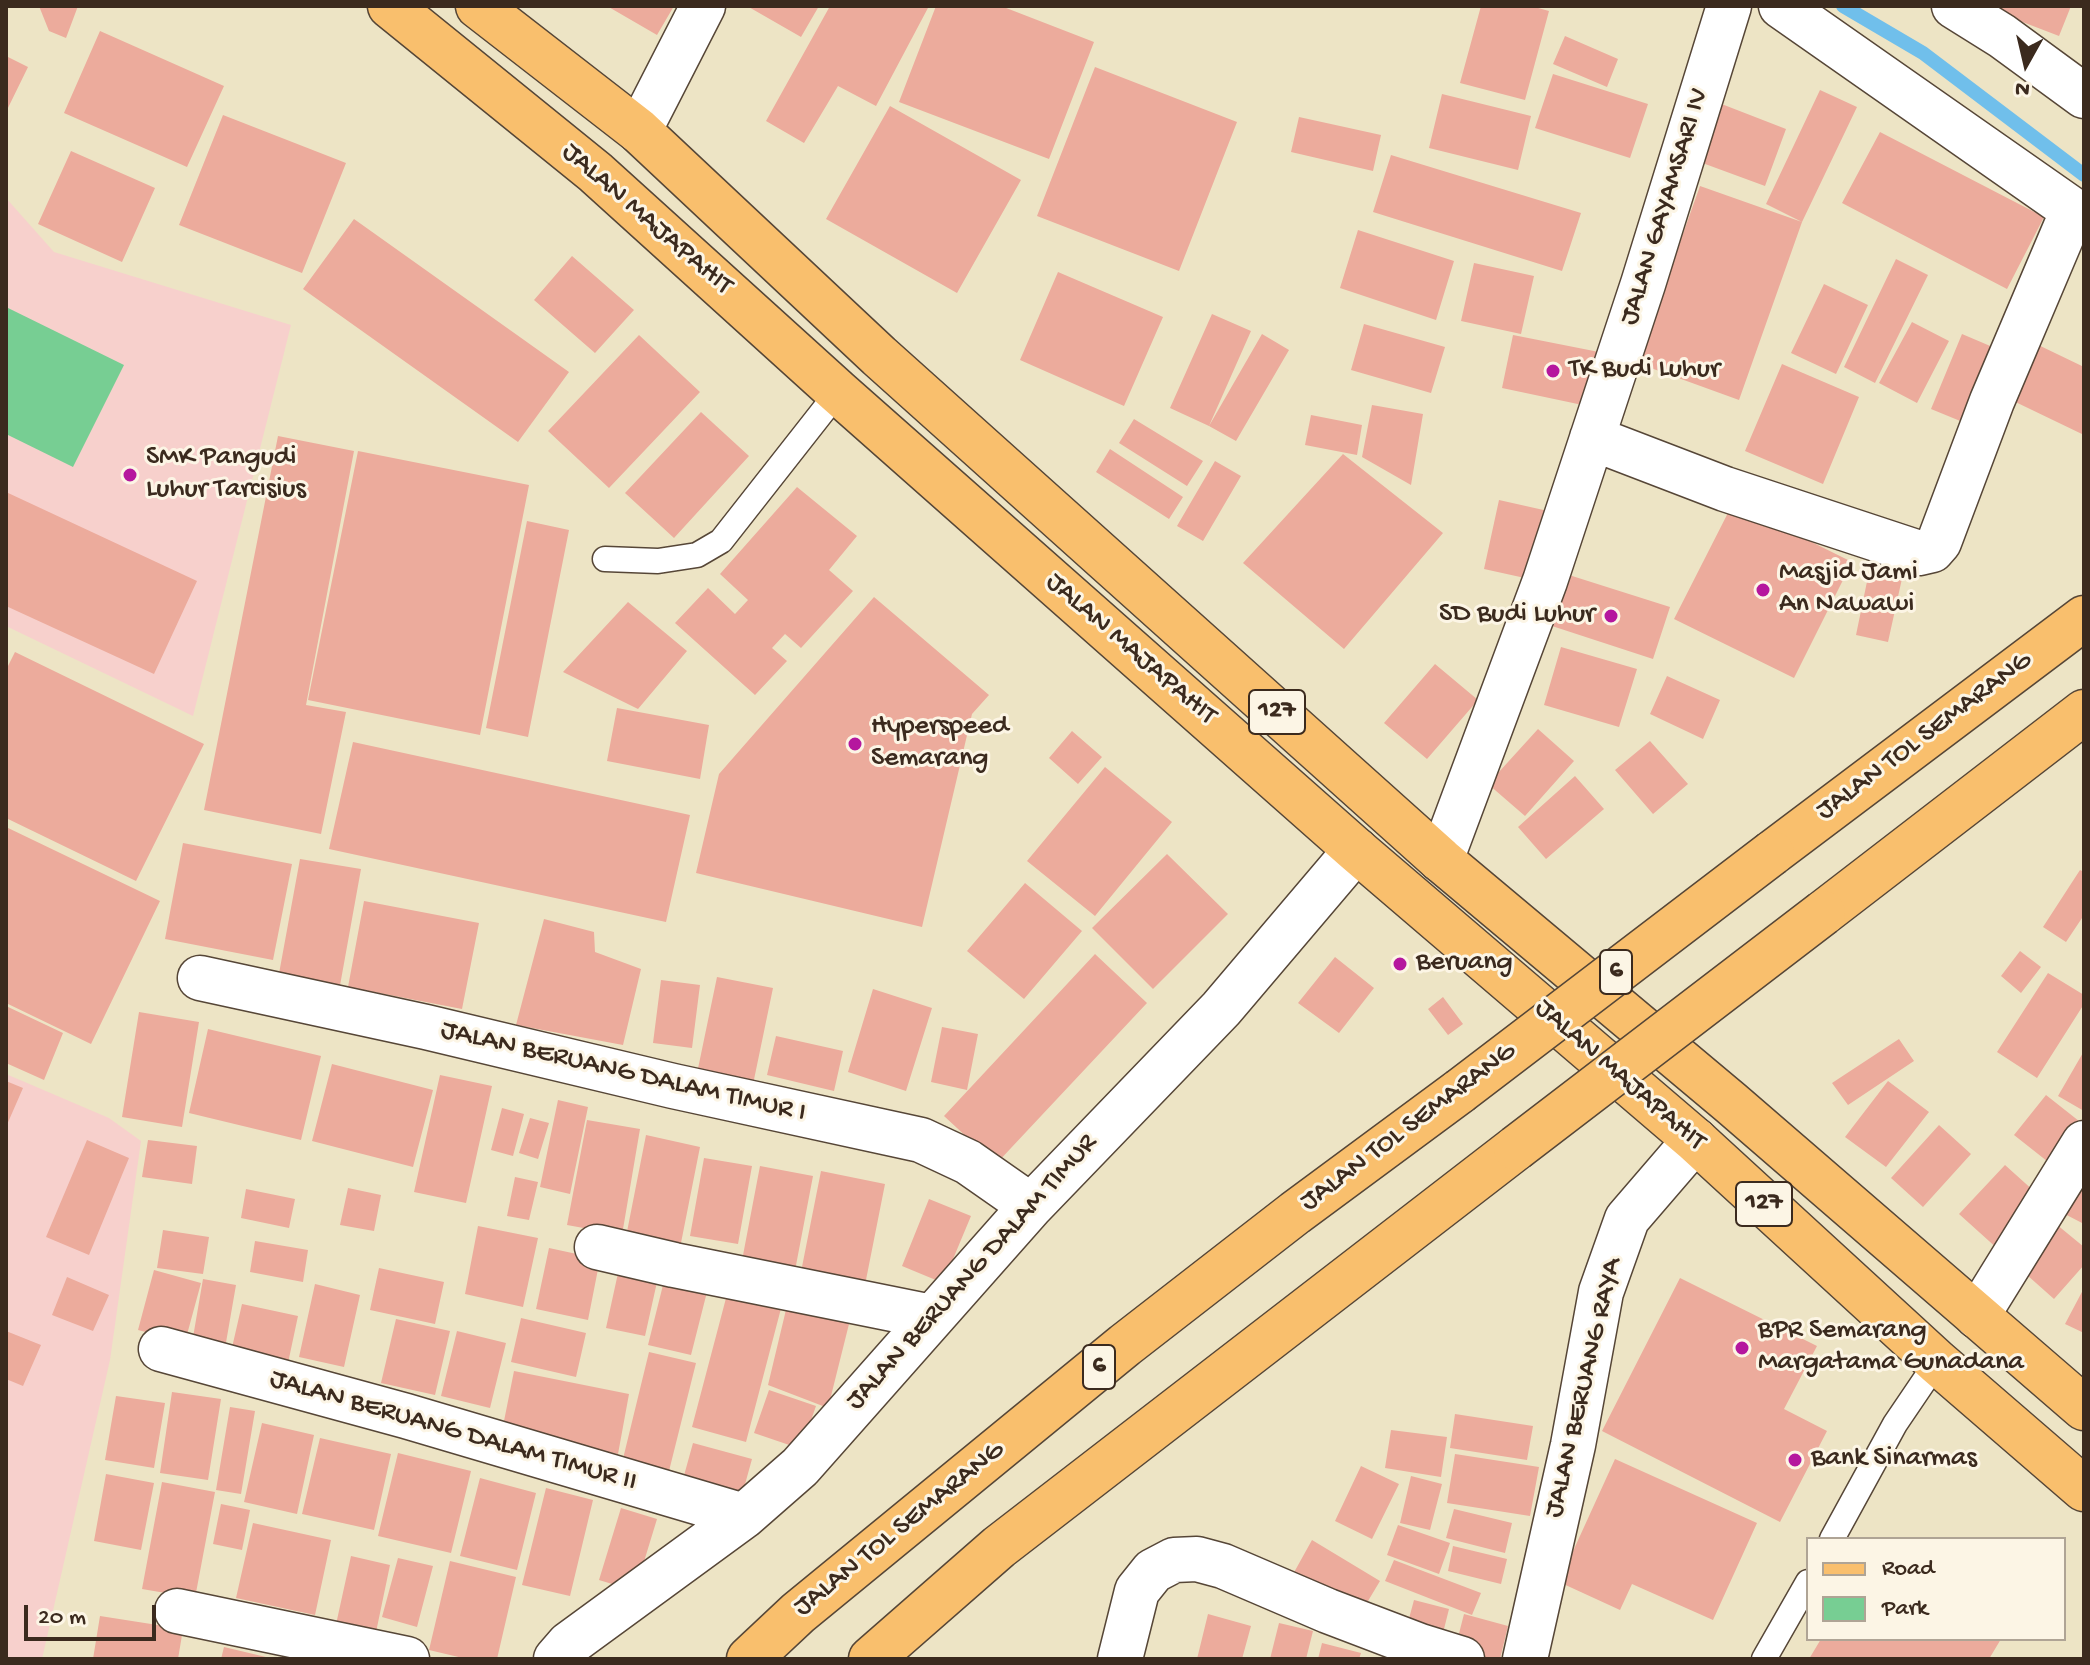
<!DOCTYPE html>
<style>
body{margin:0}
#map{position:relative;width:2090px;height:1665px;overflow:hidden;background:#ede4c5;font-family:"Gochi Hand",sans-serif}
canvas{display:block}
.frame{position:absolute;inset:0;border:8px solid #3b2a1e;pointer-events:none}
.legend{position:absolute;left:1806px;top:1537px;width:260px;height:104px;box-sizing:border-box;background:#fcf5e5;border:2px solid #afa495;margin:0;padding:10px 14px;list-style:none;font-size:24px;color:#3b2a1e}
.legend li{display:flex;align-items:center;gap:16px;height:40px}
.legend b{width:40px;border:2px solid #afa495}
.north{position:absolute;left:1986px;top:24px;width:80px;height:80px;-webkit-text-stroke:6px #fcf5e5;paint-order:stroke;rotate:188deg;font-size:22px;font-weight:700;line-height:32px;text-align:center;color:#3b2a1e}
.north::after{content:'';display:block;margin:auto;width:28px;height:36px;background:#3b2a1e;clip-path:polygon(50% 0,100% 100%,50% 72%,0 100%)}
.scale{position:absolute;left:24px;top:1605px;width:132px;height:36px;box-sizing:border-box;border:4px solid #3b2a1e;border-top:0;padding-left:10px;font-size:24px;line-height:28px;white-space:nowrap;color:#3b2a1e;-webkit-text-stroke:6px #fcf5e5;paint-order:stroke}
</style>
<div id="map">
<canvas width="2090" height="1665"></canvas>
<div class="frame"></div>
<ul class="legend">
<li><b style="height:10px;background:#f9bf6d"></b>Road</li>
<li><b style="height:22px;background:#77ce93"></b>Park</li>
</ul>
<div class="north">N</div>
<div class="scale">20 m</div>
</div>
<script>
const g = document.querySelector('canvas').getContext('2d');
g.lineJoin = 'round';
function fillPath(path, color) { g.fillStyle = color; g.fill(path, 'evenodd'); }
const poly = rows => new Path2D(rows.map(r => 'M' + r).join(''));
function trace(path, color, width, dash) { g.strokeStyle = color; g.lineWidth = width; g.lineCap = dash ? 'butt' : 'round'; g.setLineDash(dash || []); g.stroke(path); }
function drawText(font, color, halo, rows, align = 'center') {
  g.font = font + ' "Gochi Hand",sans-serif'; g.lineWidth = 6; g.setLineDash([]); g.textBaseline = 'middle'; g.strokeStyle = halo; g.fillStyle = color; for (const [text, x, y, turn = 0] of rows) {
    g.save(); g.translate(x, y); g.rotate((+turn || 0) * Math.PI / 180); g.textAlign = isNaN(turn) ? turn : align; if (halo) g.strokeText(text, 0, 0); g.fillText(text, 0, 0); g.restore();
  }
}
fillPath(poly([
 [6,198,54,252,291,325,193,716,6,626],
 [6,1074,109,1118,141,1141,110,1360,42,1659,6,1659]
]), '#f7d0cc');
fillPath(poly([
 [6,307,124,365,73,467,6,434]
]), '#77ce93');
trace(poly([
 [1843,6,1923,53,2084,175]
]), '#70bfeb', 14);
fillPath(poly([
 [39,6,78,6,66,38,49,31],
 [607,6,674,6,657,35],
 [747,6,819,6,801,37],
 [830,6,929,6,876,106,838,86,804,143,766,121],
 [936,6,1001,6,1094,42,1049,159,899,102],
 [1481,6,1531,6,1549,11,1525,100,1460,83],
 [1981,6,2071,6,2059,36],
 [100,31,224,86,187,167,64,113],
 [1565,36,1618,59,1607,87,1553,64],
 [6,56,28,67,6,112],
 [1095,67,1237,122,1179,271,1037,216],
 [1553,74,1648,104,1630,158,1535,128],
 [1820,90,1857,107,1802,222,1766,204],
 [1442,94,1531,116,1518,170,1429,148],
 [1719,103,1786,129,1765,186,1697,161],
 [890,106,1021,180,957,293,826,219],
 [223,115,346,163,302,273,179,225],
 [1299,117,1381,135,1373,171,1291,152],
 [1880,132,2044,217,2007,289,1842,203],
 [71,151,155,188,122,262,38,224],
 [1391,155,1581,213,1562,271,1373,212],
 [1700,186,1802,222,1739,400,1637,363],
 [354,219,569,372,518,442,303,289],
 [1358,230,1454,261,1436,320,1340,288],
 [572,256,634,310,595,353,534,300],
 [1896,259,1928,275,1875,383,1844,367],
 [1474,263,1534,276,1521,334,1461,321],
 [1058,272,1163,317,1124,406,1020,360],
 [1824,284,1868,305,1836,374,1791,353],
 [1212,314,1251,331,1209,426,1170,408],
 [1912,322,1949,341,1917,403,1879,383],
 [1364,324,1445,347,1431,393,1351,370],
 [1262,334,1289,350,1236,441,1209,426],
 [1962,334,2002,351,1970,425,1931,409],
 [639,335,700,392,609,488,548,431],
 [1513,335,1604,353,1592,407,1502,388],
 [2030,341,2084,367,2084,435,2003,396],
 [1782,364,1859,397,1823,484,1745,451],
 [1372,405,1423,414,1411,485,1362,457],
 [701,412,749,456,674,538,625,493],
 [1311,415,1362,425,1357,455,1305,445],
 [1134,419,1203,461,1187,486,1119,443],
 [278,436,354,451,306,705,346,712,321,834,204,810],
 [1110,449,1183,497,1169,519,1096,472],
 [358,451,529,485,480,735,308,700],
 [1343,454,1443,533,1344,649,1243,563],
 [1215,461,1241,476,1203,541,1177,526],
 [797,487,857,536,829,570,853,591,801,648,785,634,772,648,787,661,755,695,675,623,708,588,735,614,748,600,720,574],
 [6,492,197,581,154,674,6,606],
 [1499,500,1548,511,1534,580,1484,569],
 [1733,503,1852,562,1794,678,1674,619],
 [527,521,569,530,528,737,486,728],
 [1870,567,1903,574,1888,642,1856,635],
 [1569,575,1670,607,1653,659,1552,626],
 [874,597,989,695,972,714,922,927,696,873,719,774],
 [628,602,687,651,638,709,563,672],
 [1561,647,1637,669,1619,727,1544,705],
 [15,652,204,744,136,881,6,818,6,670],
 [1435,664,1478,700,1427,759,1384,723],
 [1667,676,1720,700,1703,739,1650,714],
 [617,708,709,725,700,779,607,761],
 [1538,729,1574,761,1525,816,1488,784],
 [1072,731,1102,757,1078,784,1049,758],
 [1650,741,1688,784,1653,814,1615,770],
 [353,742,690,815,666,922,329,849],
 [1105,767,1172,822,1095,916,1027,861],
 [1575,776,1604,809,1546,859,1518,827],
 [6,827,160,901,91,1044,6,1003],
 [183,843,292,864,273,960,165,939],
 [1167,854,1228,914,1153,989,1092,928],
 [300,859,361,869,339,991,278,979],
 [2080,870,2084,872,2084,915,2066,942,2043,927],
 [1025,883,1082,931,1024,999,967,951],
 [364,901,479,923,462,1009,348,987],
 [544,919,594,932,595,952,641,969,623,1045,516,1025],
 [2020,951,2041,967,2021,993,2001,976],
 [1095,954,1147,1003,996,1164,944,1116],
 [1335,957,1374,988,1339,1033,1298,1003],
 [2048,973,2084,995,2084,1004,2037,1078,1997,1052],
 [717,977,773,988,751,1094,695,1083],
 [661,980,700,985,692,1048,653,1043],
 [873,989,932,1008,906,1091,848,1072],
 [1443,997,1463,1024,1448,1035,1428,1009],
 [6,1006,63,1033,44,1080,6,1063],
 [139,1012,199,1022,182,1127,122,1117],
 [942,1027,978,1034,967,1090,931,1082],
 [208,1029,321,1056,301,1140,189,1113],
 [776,1036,843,1051,834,1091,767,1075],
 [1899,1039,1914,1061,1848,1105,1832,1083],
 [2084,1051,2084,1111,2058,1096],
 [332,1064,433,1090,413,1167,312,1141],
 [440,1075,492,1086,466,1203,414,1192],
 [6,1081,23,1088,6,1127],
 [1888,1081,1929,1112,1886,1167,1845,1137],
 [2046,1095,2084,1125,2052,1165,2014,1135],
 [558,1100,588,1107,570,1194,540,1187],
 [502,1108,524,1114,513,1156,491,1150],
 [530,1118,549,1123,538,1159,519,1153],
 [587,1120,640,1129,622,1235,567,1225],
 [1939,1125,1971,1154,1923,1207,1891,1178],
 [646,1135,700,1147,678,1258,624,1247],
 [87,1140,129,1158,89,1255,46,1237],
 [148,1140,197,1146,192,1184,142,1177],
 [2084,1154,2084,1224,2055,1209],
 [704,1158,752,1166,738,1244,690,1236],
 [2005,1165,2045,1201,1999,1250,1959,1214],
 [760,1166,813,1176,793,1281,740,1271],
 [821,1171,885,1184,863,1295,799,1282],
 [515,1177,538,1182,529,1220,507,1216],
 [348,1188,381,1195,374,1231,340,1225],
 [246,1189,295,1199,289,1228,241,1218],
 [929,1199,971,1216,943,1283,902,1266],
 [2056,1224,2084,1247,2084,1265,2054,1299,2018,1267],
 [478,1226,538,1238,523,1307,465,1294],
 [163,1230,209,1237,203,1274,157,1268],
 [255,1241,308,1250,303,1282,250,1272],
 [549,1248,600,1259,588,1320,536,1309],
 [620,1264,659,1273,645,1336,606,1328],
 [379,1268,444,1282,435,1324,370,1310],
 [154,1270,201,1283,185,1342,138,1330],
 [666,1273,709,1284,691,1355,648,1345],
 [67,1277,109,1295,93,1331,52,1315],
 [1680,1278,1817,1346,1784,1409,1827,1431,1780,1522,1602,1431],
 [203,1279,236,1285,224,1354,191,1349],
 [730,1283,784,1297,746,1442,692,1427],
 [315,1284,360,1295,344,1367,299,1357],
 [2084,1288,2084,1333,2065,1324],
 [790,1293,853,1308,828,1408,768,1385],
 [242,1304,298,1316,288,1363,231,1352],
 [521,1318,586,1333,576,1377,511,1362],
 [396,1319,450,1331,435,1395,381,1383],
 [6,1331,41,1345,23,1386,6,1379],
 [457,1331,506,1343,490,1408,441,1396],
 [649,1352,696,1363,667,1479,621,1467],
 [514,1371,629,1394,618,1454,502,1431],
 [769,1390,816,1406,801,1449,754,1433],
 [172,1392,221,1399,208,1480,160,1473],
 [116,1396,165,1403,154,1468,105,1460],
 [230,1407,255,1411,241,1494,216,1490],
 [1455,1414,1533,1426,1527,1460,1450,1448],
 [262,1423,314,1435,297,1514,244,1502],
 [1391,1430,1447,1437,1441,1477,1385,1468],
 [320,1438,391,1454,374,1530,302,1514],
 [693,1443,752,1459,739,1506,680,1490],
 [398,1453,471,1471,451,1553,378,1536],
 [1455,1454,1539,1467,1530,1516,1447,1503],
 [1615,1459,1757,1523,1713,1620,1632,1584,1620,1610,1559,1582],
 [1361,1466,1399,1484,1372,1539,1335,1521],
 [106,1474,154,1483,141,1550,94,1541],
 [1411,1476,1442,1484,1430,1530,1400,1523],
 [480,1478,536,1493,517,1570,460,1556],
 [162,1482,215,1492,195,1598,142,1589],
 [546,1488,593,1500,570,1596,522,1585],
 [221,1504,250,1510,242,1550,213,1544],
 [621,1508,657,1519,635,1591,599,1580],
 [1454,1509,1512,1523,1505,1553,1446,1538],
 [253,1523,331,1540,315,1615,236,1598],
 [1398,1525,1450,1543,1439,1574,1387,1555],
 [1312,1540,1380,1581,1359,1616,1292,1576],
 [1453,1546,1507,1559,1501,1584,1448,1571],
 [351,1556,390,1565,375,1637,335,1629],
 [398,1558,433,1566,417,1627,382,1617],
 [1394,1560,1481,1593,1472,1615,1385,1581],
 [450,1561,516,1577,497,1659,467,1659,429,1650],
 [1414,1600,1449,1609,1440,1645,1404,1637],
 [1208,1614,1251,1626,1242,1659,1197,1659],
 [1464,1614,1508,1626,1500,1659,1479,1659,1454,1653],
 [100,1616,183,1629,178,1659,93,1659],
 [1279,1623,1313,1631,1306,1659,1270,1659],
 [1821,1639,2001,1639,1989,1659,1809,1659],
 [1322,1643,1361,1653,1359,1659,1318,1659],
 [224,1647,270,1658,270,1659,221,1659]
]), '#ecab9c');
const lane = poly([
 [605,559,658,561,697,555,721,541,838,392],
 [1832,1539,1895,1424,1937,1362],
 [1764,1659,1808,1582]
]);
const street = poly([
 [1781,6,2084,218],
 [1954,6,2002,36,2084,96],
 [639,131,703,6],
 [1592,438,1725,489,1919,553,1932,550,1939,542,1992,401,2073,210],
 [1441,860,1545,581,1643,284,1729,6],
 [200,978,426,1027,673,1086,921,1140,968,1162,1031,1206],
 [597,1247,674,1265,932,1317],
 [1977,1316,2084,1143],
 [161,1349,406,1416,744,1516],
 [177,1611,407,1659],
 [556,1659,569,1644,744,1516,800,1467,1031,1206,1221,1009,1356,850],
 [1120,1659,1137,1591,1153,1571,1174,1560,1197,1559,1223,1566,1328,1611,1420,1646,1462,1659],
 [1525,1659,1573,1445,1601,1292,1627,1219,1695,1140]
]);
const primary = poly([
 [390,6,595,172,838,392,1356,850,1695,1140,1937,1362,2084,1489],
 [478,6,639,131,879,356,1441,860,1731,1103,2084,1408]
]);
const highway = poly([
 [1772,853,2084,618],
 [1823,913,2084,712],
 [749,1659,798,1613,1125,1345,1295,1213,1460,1091],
 [871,1659,999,1547,1516,1148]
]);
trace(lane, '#564637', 27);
trace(street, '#564637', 47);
trace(primary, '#564637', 47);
trace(highway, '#564637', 47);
trace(lane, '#fff', 24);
trace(street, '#fff', 44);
trace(primary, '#f9bf6d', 44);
trace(highway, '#f9bf6d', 44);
const highwayBridge = poly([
 [1460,1091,1772,853],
 [1516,1148,1823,913]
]);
trace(highwayBridge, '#564637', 47, []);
trace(highwayBridge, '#f9bf6d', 44);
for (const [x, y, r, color] of [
 [1553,371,8,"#b5179e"],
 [130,475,8,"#b5179e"],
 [1763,590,8,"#b5179e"],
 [1611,616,8,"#b5179e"],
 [855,744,8,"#b5179e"],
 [1400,964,8,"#b5179e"],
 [1742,1348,8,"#b5179e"],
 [1795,1460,8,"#b5179e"]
]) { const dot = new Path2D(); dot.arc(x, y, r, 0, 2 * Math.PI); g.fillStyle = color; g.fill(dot); trace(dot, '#fcf5e5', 3); }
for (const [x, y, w] of [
 [1277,712,56],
 [1616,972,32],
 [1764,1204,56],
 [1099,1367,32]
]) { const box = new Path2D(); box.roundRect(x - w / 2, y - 22, w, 44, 6); g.fillStyle = '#fcf5e5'; g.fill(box); trace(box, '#3b2a1e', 2); }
drawText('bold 26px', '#3b2a1e', null, [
 ["127",1277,712],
 ["6",1616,972],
 ["127",1764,1204],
 ["6",1099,1367]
]);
drawText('28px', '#3b2a1e', '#fcf5e5', [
 ["JALAN GAYAMSARI IV",1666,207,-73],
 ["JALAN MAJAPAHIT",646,220,41],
 ["JALAN MAJAPAHIT",1130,650,41],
 ["JALAN TOL SEMARANG",1925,737,-37],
 ["JALAN BERUANG DALAM TIMUR I",623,1073,13],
 ["JALAN MAJAPAHIT",1619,1076,41],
 ["JALAN TOL SEMARANG",1409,1128,-37],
 ["JALAN BERUANG DALAM TIMUR",973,1273,-48],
 ["JALAN BERUANG RAYA",1585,1388,-77],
 ["JALAN BERUANG DALAM TIMUR II",453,1432,16],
 ["JALAN TOL SEMARANG",900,1530,-39]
]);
drawText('28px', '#3b2a1e', '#fcf5e5', [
 ["TK Budi Luhur",1569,371],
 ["SMK Pangudi",146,459],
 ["Luhur Tarcisius",146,491],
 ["Masjid Jami",1779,574],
 ["An Nawawi",1779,606],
 ["SD Budi Luhur",1595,616,"right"],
 ["Hyperspeed",871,728],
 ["Semarang",871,760],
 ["Beruang",1416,964],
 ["BPR Semarang",1758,1332],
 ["Margatama Gunadana",1758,1364],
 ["Bank Sinarmas",1811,1460]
], 'left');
</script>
